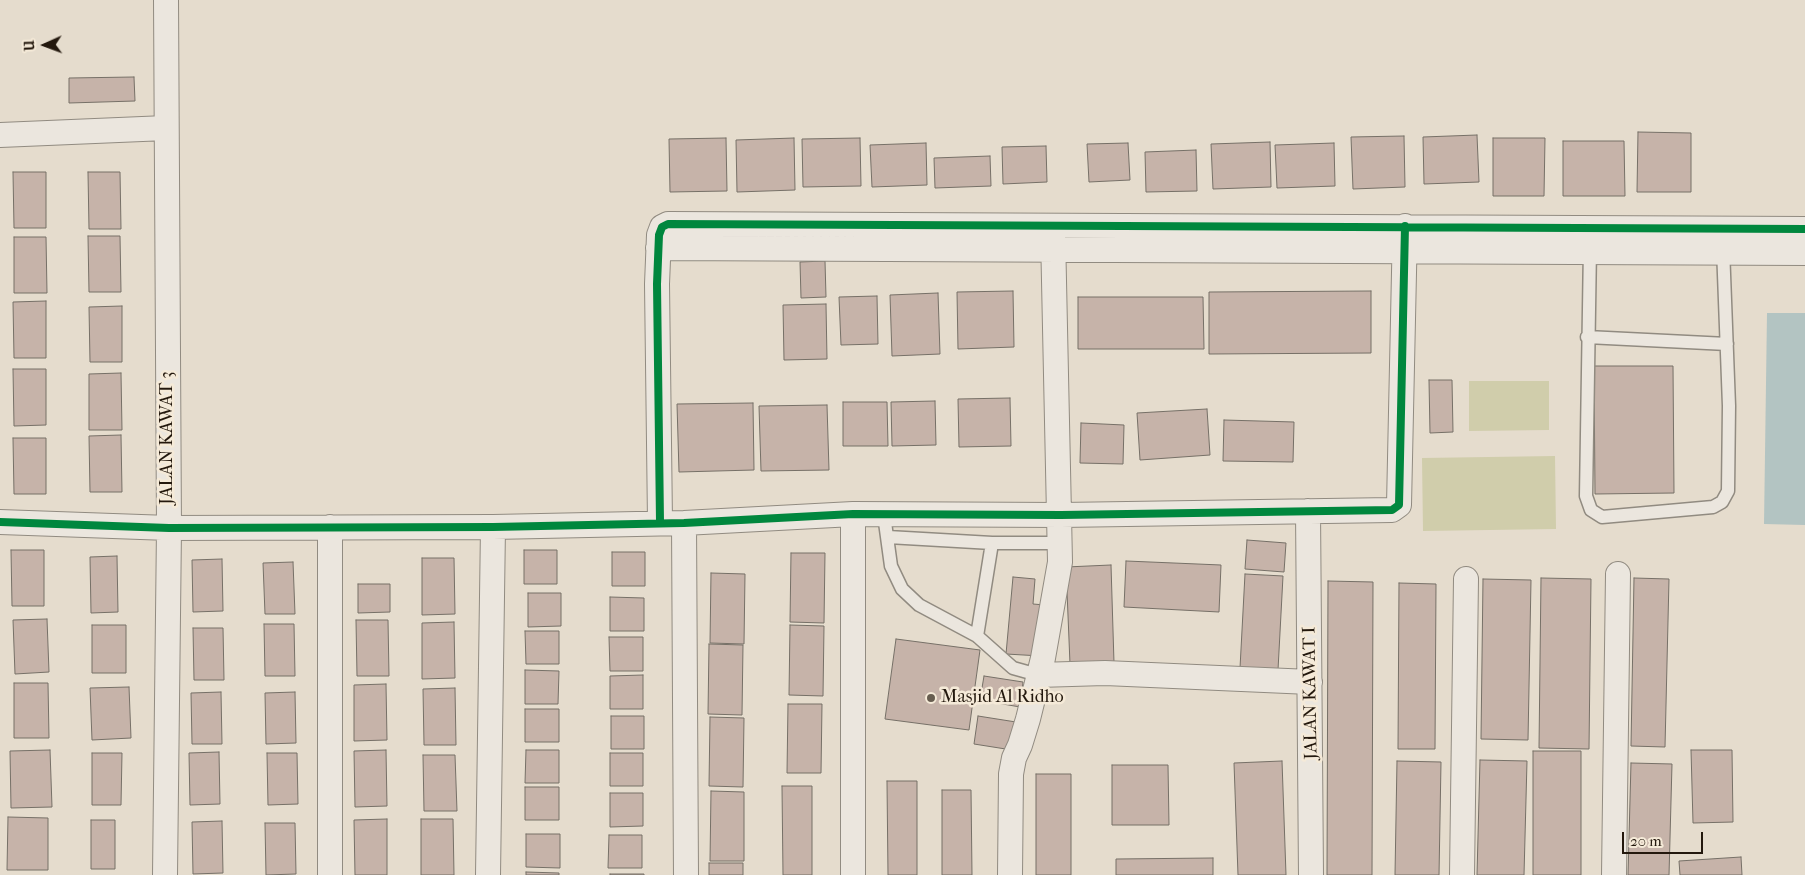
<!DOCTYPE html>
<style>
body{margin:0}
#map{position:relative;width:1805px;height:875px;overflow:hidden;background:#e5dccd;font-family:"IM FELL French Canon",serif}
canvas{display:block}
.north{position:absolute;left:20px;top:20px;width:50px;height:50px;-webkit-text-stroke:4px #f5ead8;paint-order:stroke;rotate:268deg;font-size:14px;font-weight:700;line-height:20px;text-align:center;color:#23180d}
.north::after{content:'';display:block;margin:auto;width:18px;height:22px;background:#23180d;clip-path:polygon(50% 0,100% 100%,50% 72%,0 100%)}
.scale{position:absolute;left:1622px;top:832px;width:81px;height:22px;box-sizing:border-box;border:2px solid #23180d;border-top:0;padding-left:6px;font-size:15px;line-height:18px;white-space:nowrap;color:#23180d;-webkit-text-stroke:4px #f5ead8;paint-order:stroke}
</style>
<div id="map">
<canvas width="1805" height="875"></canvas>
<div class="north">U</div>
<div class="scale">20 m</div>
</div>
<script>
const g = document.querySelector('canvas').getContext('2d');
g.lineJoin = 'round';
function fillPath(path, color) { g.fillStyle = color; g.fill(path, 'evenodd'); }
const poly = rows => new Path2D(rows.map(r => 'M' + r).join(''));
function trace(path, color, width, dash) { g.strokeStyle = color; g.lineWidth = width; g.lineCap = dash ? 'butt' : 'round'; g.setLineDash(dash || []); g.stroke(path); }
function drawText(font, color, halo, rows, align = 'center') {
  g.font = font + ' "IM FELL French Canon",serif'; g.lineWidth = 5; g.setLineDash([]); g.textBaseline = 'middle'; g.strokeStyle = halo; g.fillStyle = color; for (const [text, x, y, turn = 0] of rows) {
    g.save(); g.translate(x, y); g.rotate((+turn || 0) * Math.PI / 180); g.textAlign = isNaN(turn) ? turn : align; if (halo) g.strokeText(text, 0, 0); g.fillText(text, 0, 0); g.restore();
  }
}
fillPath(poly([
 [1469,381,1549,381,1549,430,1469,431],
 [1555,456,1556,529,1423,531,1422,458]
]), '#d0cdab');
fillPath(poly([
 [1767,313,1805,313,1805,525,1764,524]
]), '#b3c4c2');
const building = poly([
 [134,77,135,101,69,103,69,78,134,77],
 [1638,132,1691,133,1691,192,1637,192,1638,132],
 [1477,135,1479,182,1424,184,1423,137,1477,135],
 [1404,136,1405,187,1353,189,1351,137,1404,136],
 [726,138,727,191,670,192,669,139,726,138],
 [794,138,795,190,737,192,736,140,794,138],
 [860,138,861,186,803,187,802,139,860,138],
 [1493,138,1545,138,1544,196,1493,196,1493,138],
 [1563,141,1624,141,1625,196,1563,196,1563,141],
 [1270,142,1271,187,1213,189,1211,144,1270,142],
 [926,143,927,185,872,187,870,145,926,143],
 [1128,143,1130,180,1089,182,1087,144,1128,143],
 [1334,143,1335,186,1277,188,1275,145,1334,143],
 [1046,146,1047,182,1003,184,1002,147,1046,146],
 [1196,150,1197,191,1146,192,1145,152,1196,150],
 [990,156,991,186,935,188,934,158,990,156],
 [13,172,46,172,46,228,14,228,13,172],
 [88,172,120,172,121,229,89,229,88,172],
 [88,236,120,236,121,292,89,292,88,236],
 [14,237,46,237,47,293,14,293,14,237],
 [825,261,826,297,801,298,800,262,825,261],
 [1013,291,1014,347,958,349,957,292,1013,291],
 [1371,291,1371,353,1209,354,1209,292,1371,291],
 [938,293,940,354,892,356,890,295,938,293],
 [877,296,878,344,841,345,839,297,877,296],
 [1078,297,1203,297,1204,349,1078,349,1078,297],
 [46,301,46,358,14,358,13,302,46,301],
 [826,304,827,359,784,360,783,305,826,304],
 [122,306,122,362,90,362,89,307,122,306],
 [1594,366,1673,366,1674,493,1595,494,1594,366],
 [13,369,46,369,46,425,14,426,13,369],
 [121,373,122,430,89,430,89,374,121,373],
 [1429,380,1452,380,1453,432,1430,433,1429,380],
 [1010,398,1011,446,959,447,958,399,1010,398],
 [935,401,936,445,892,446,891,402,935,401],
 [843,402,887,402,888,446,843,446,843,402],
 [753,403,754,470,679,472,677,404,753,403],
 [827,405,829,470,761,471,759,406,827,405],
 [1207,409,1210,455,1140,460,1137,413,1207,409],
 [1224,420,1294,422,1293,462,1223,461,1224,420],
 [1081,423,1124,425,1123,464,1080,463,1081,423],
 [121,435,122,492,90,492,89,436,121,435],
 [13,438,46,438,46,494,14,494,13,438],
 [1247,540,1286,543,1284,572,1245,569,1247,540],
 [11,550,44,550,44,606,12,606,11,550],
 [524,550,557,550,557,584,524,584,524,550],
 [612,552,645,552,645,586,612,586,612,552],
 [791,553,825,553,824,623,790,622,791,553],
 [117,556,118,612,91,613,90,557,117,556],
 [422,558,454,558,455,614,422,615,422,558],
 [222,559,223,611,193,612,192,560,222,559],
 [1126,561,1221,565,1219,612,1124,607,1126,561],
 [293,562,295,614,265,614,263,563,293,562],
 [1111,565,1114,663,1070,664,1066,567,1111,565],
 [711,573,745,574,744,644,710,643,711,573],
 [1245,574,1283,576,1278,670,1240,668,1245,574],
 [1013,577,1035,579,1033,604,1045,605,1041,656,1006,654,1013,577],
 [1541,578,1591,579,1589,749,1539,748,1541,578],
 [1634,578,1669,579,1665,747,1631,746,1634,578],
 [1483,579,1531,580,1528,740,1481,739,1483,579],
 [1328,581,1373,582,1372,875,1327,875,1328,581],
 [1399,583,1436,584,1435,749,1398,749,1399,583],
 [358,584,390,584,390,612,358,613,358,584],
 [528,593,561,593,561,626,528,627,528,593],
 [610,597,644,598,644,631,610,631,610,597],
 [47,619,49,672,15,674,13,620,47,619],
 [356,620,388,620,389,676,357,676,356,620],
 [454,622,455,678,422,679,422,623,454,622],
 [264,624,294,624,295,676,265,676,264,624],
 [92,625,126,625,126,673,92,673,92,625],
 [790,625,824,626,823,696,789,695,790,625],
 [193,628,223,628,224,680,194,680,193,628],
 [525,631,559,631,559,664,526,664,525,631],
 [609,637,643,637,643,671,610,671,609,637],
 [896,639,980,650,969,730,885,719,896,639],
 [709,644,743,645,742,715,708,714,709,644],
 [525,670,559,671,558,704,525,704,525,670],
 [643,675,643,709,610,709,610,676,643,675],
 [984,676,1023,682,1020,707,980,700,984,676],
 [14,683,48,683,49,738,14,738,14,683],
 [386,684,387,740,354,741,354,685,386,684],
 [129,687,131,738,92,740,90,688,129,687],
 [455,688,456,745,424,745,423,689,455,688],
 [221,692,222,744,192,744,191,693,221,692],
 [295,692,296,743,266,744,265,693,295,692],
 [788,704,822,704,821,773,787,773,788,704],
 [525,709,559,709,559,742,525,742,525,709],
 [611,716,644,716,644,749,611,749,611,716],
 [978,716,1016,722,1012,750,974,744,978,716],
 [710,717,744,718,743,787,709,786,710,717],
 [50,750,52,807,11,808,10,751,50,750],
 [386,750,387,806,355,807,354,751,386,750],
 [526,750,559,750,559,783,525,783,526,750],
 [1691,750,1732,750,1733,822,1693,823,1691,750],
 [1533,751,1581,751,1581,875,1533,875,1533,751],
 [219,752,220,804,190,805,189,753,219,752],
 [92,753,122,753,121,805,92,805,92,753],
 [267,753,297,753,298,804,268,805,267,753],
 [610,753,643,753,643,786,610,786,610,753],
 [423,755,455,755,457,811,424,811,423,755],
 [1480,760,1527,761,1524,875,1477,875,1480,760],
 [1282,761,1286,875,1238,875,1234,763,1282,761],
 [1397,761,1441,762,1439,875,1395,875,1397,761],
 [1631,763,1672,764,1669,875,1628,875,1631,763],
 [1112,765,1168,765,1169,825,1112,825,1112,765],
 [1036,774,1071,774,1071,875,1036,875,1036,774],
 [887,781,917,781,917,875,888,875,887,781],
 [782,786,812,786,812,875,783,875,782,786],
 [525,787,559,787,559,820,525,820,525,787],
 [942,790,971,790,972,875,942,875,942,790],
 [711,791,744,792,744,861,710,861,711,791],
 [610,793,643,793,643,826,610,827,610,793],
 [8,817,48,818,48,870,7,870,8,817],
 [387,819,387,875,355,875,354,820,387,819],
 [421,819,453,819,454,875,421,875,421,819],
 [91,820,115,820,115,869,91,869,91,820],
 [222,821,223,873,193,874,192,822,222,821],
 [265,823,295,823,296,874,266,875,265,823],
 [526,834,560,834,560,868,526,867,526,834],
 [609,835,642,835,642,868,608,868,609,835],
 [1741,857,1742,875,1680,875,1679,861,1741,857],
 [1213,858,1213,875,1116,875,1116,859,1213,858],
 [709,863,743,863,743,875,709,875,709,863],
 [526,872,559,873,559,875,526,875,526,872],
 [610,874,644,874,644,875,610,875,610,874]
]);
fillPath(building, '#c6b3a9');
trace(building, '#767067', 1);
const service = poly([
 [1590,247,1586,496,1591,510,1602,517,1713,507,1722,502,1728,491,1729,406,1723,248],
 [1587,337,1727,344],
 [884,515,891,566,902,589,919,605,977,636,1013,668,1038,675],
 [888,537,992,543,1061,543],
 [977,636,992,543]
]);
const minor = poly([
 [0,135,166,128],
 [658,248,1805,253],
 [1308,511,1311,875],
 [853,514,853,875],
 [0,522,169,528,493,527,684,523,853,514,1061,515,1392,510,1399,505,1405,226],
 [660,522,657,284,659,235,662,227,668,224,1805,229],
 [684,523,686,875],
 [330,527,330,875],
 [1038,675,1105,673,1310,682],
 [165,875,169,528,166,0],
 [488,875,493,527],
 [1010,875,1011,774,1014,758,1020,745,1028,719,1043,658,1060,562,1053,234],
 [1462,875,1466,579],
 [1614,875,1618,574]
]);
trace(service, '#918b81', 15);
trace(minor, '#918b81', 26);
trace(service, '#ebe6de', 12);
trace(minor, '#ebe6de', 24);
trace(poly([
 [0,522,169,528,493,527,684,523,853,514,1061,515,1392,510,1399,505,1405,226],
 [660,522,657,284,659,235,662,227,668,224,1805,229]
]), '#00873e', 8);
for (const [x, y, r, color] of [
 [931,698,5,"#675d50"]
]) { const dot = new Path2D(); dot.arc(x, y, r, 0, 2 * Math.PI); g.fillStyle = color; g.fill(dot); trace(dot, '#f5ead8', 2); }
drawText('18px', '#23180d', '#f5ead8', [
 ["JALAN KAWAT 3",168,438,-90],
 ["JALAN KAWAT I",1311,693,-91]
]);
drawText('18px', '#23180d', '#f5ead8', [
 ["Masjid Al Ridho",941,698]
], 'left');
</script>
